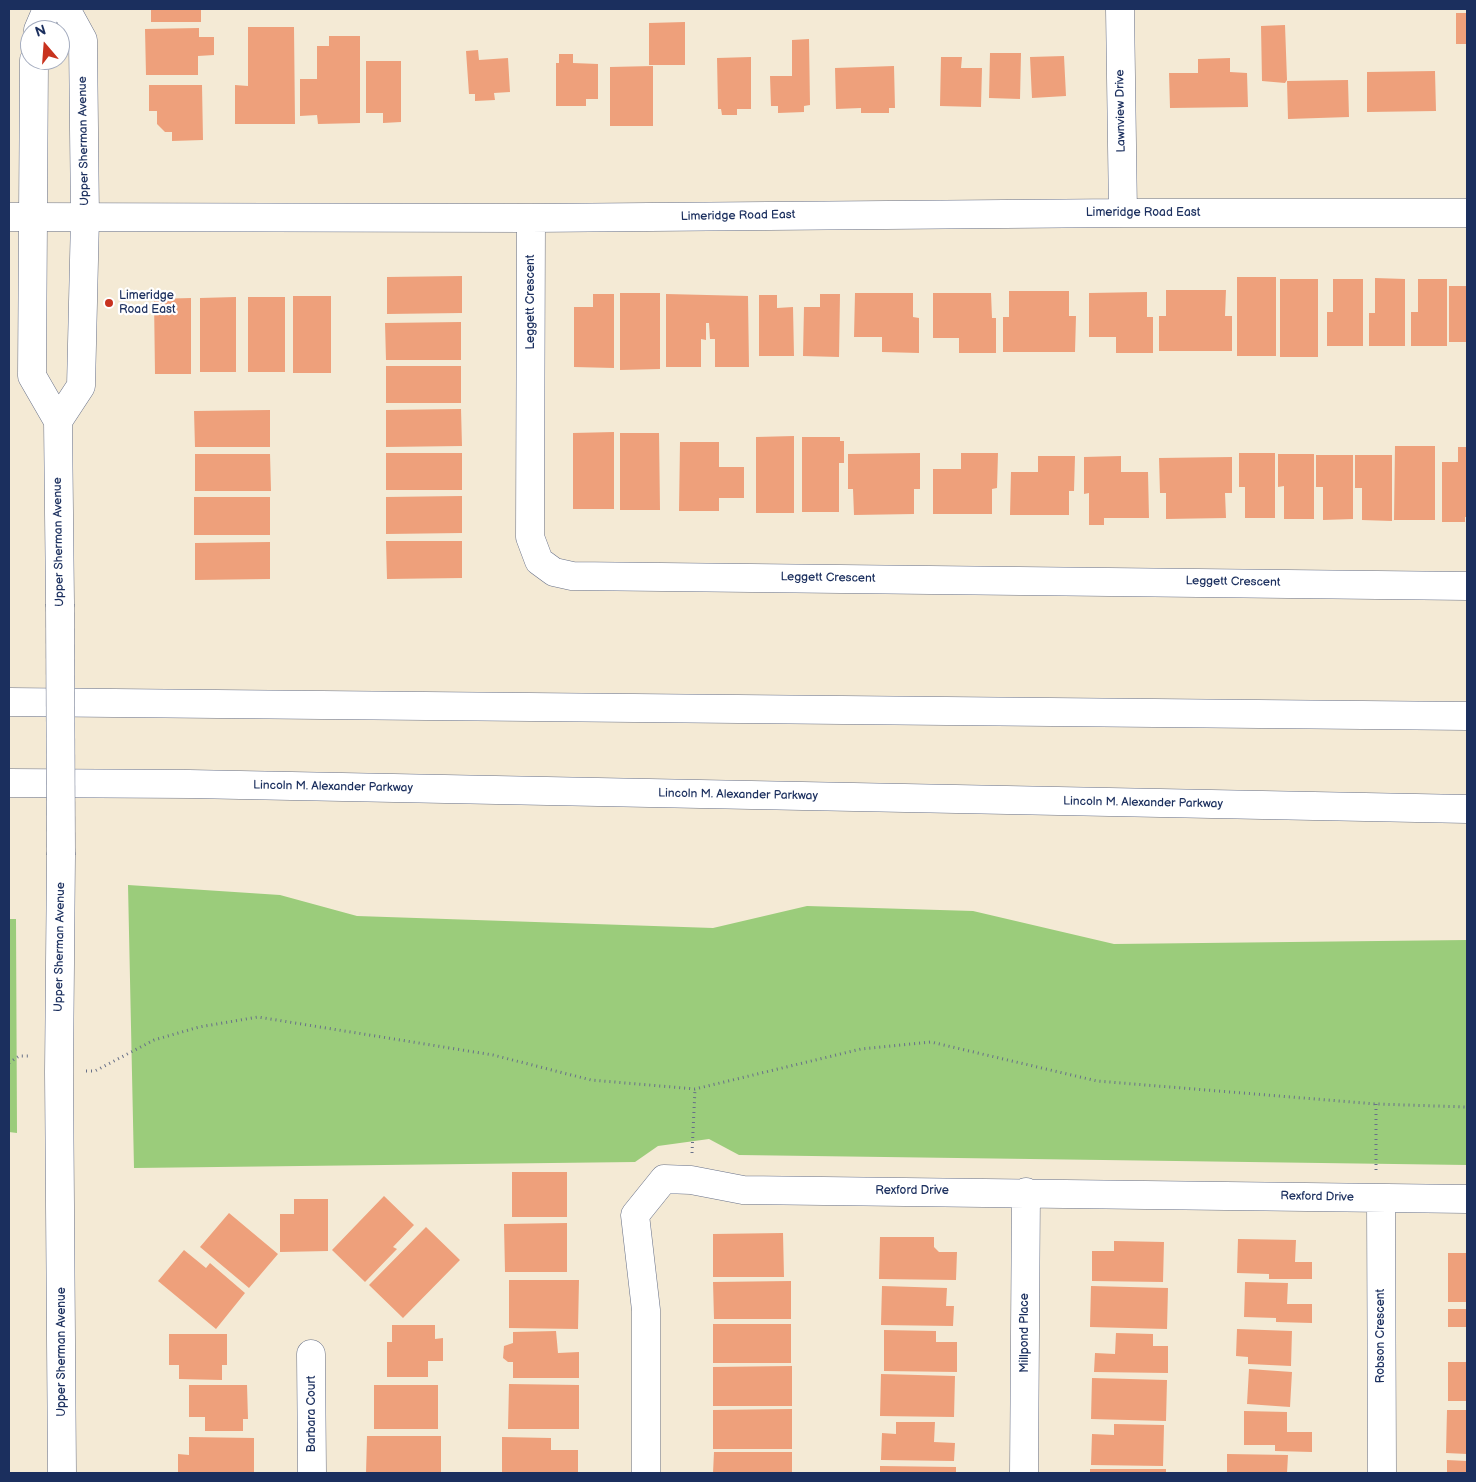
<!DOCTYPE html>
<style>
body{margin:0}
#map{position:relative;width:1476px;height:1482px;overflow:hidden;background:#f4ead5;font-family:"Balsamiq Sans",sans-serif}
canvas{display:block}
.frame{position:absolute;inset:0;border:10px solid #1b2f5e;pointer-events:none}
.north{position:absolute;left:20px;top:20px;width:50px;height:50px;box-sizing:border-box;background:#fff;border:1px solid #a4acbf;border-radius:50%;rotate:342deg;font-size:14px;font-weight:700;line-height:20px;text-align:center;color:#1b2f5e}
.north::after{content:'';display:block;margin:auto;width:18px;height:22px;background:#c8321e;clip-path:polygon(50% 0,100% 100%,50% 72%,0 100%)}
</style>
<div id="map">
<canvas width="1476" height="1482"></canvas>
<div class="frame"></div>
<div class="north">N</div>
</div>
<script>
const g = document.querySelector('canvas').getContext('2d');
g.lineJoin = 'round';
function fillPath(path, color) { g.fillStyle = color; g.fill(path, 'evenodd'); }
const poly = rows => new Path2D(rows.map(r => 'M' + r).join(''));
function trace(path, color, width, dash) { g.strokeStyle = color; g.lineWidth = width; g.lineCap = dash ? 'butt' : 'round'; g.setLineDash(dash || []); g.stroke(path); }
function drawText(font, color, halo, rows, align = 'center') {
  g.font = font + ' "Balsamiq Sans",sans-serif'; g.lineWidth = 4.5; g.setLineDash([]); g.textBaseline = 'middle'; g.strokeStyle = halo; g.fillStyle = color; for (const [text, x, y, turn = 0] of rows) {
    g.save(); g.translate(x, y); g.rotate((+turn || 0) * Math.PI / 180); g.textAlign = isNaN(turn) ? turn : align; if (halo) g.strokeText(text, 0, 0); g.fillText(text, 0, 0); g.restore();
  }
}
fillPath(poly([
 [128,885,280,895,357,916,713,928,807,906,973,911,1114,944,1467,940,1467,1165,739,1155,709,1139,658,1146,635,1162,134,1168],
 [9,919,16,919,17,1133,9,1132]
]), '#9bcc7b');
fillPath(poly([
 [151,9,201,9,201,22,151,22],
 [1456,13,1467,13,1467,44,1456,44],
 [685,22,685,65,649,65,649,23],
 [1285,25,1287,80,1285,83,1262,81,1261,26],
 [248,27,294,27,295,124,235,124,235,85,248,86],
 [199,28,199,37,214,37,214,55,198,56,198,75,146,75,145,29],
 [329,36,360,36,360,123,318,124,317,115,300,116,300,79,317,79,317,46,329,46],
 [809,39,810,105,804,106,804,112,778,113,778,106,771,106,770,76,792,76,792,40],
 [478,50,479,60,508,58,510,92,494,93,495,100,475,101,475,94,469,94,466,51],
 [990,53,1021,53,1020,99,989,98],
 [559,54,573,54,573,63,598,64,598,99,586,99,586,106,556,106,556,63,559,63],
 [1064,56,1066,96,1032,98,1030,57],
 [751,57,751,109,737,109,737,115,722,115,721,109,718,109,717,58],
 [941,57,962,57,961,68,982,68,981,107,940,106],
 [1230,58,1230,72,1247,73,1248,107,1170,108,1169,73,1198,73,1198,59],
 [366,61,401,61,401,122,383,123,383,113,366,113],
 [653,66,653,126,610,126,610,67],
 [894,66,895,108,889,108,889,113,861,113,861,108,836,109,835,68],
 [1435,71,1436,111,1367,112,1367,72],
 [1348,80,1349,117,1288,119,1287,81],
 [149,85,202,85,203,140,172,141,172,132,165,132,157,124,157,111,149,111],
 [462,276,462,313,387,314,387,277],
 [1237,277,1276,277,1276,356,1237,356],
 [1375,278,1405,279,1405,346,1369,346,1369,313,1375,313],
 [1280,279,1318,279,1318,357,1280,357],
 [1333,279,1363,279,1363,346,1327,346,1327,312,1333,312],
 [1418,279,1447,279,1447,346,1411,346,1411,312,1418,312],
 [1449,286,1467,286,1467,342,1449,342],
 [1166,290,1226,290,1225,316,1232,316,1232,351,1159,351,1159,316,1166,316],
 [1009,291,1069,291,1069,316,1076,316,1075,352,1003,352,1003,317,1009,317],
 [1147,292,1147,317,1153,317,1153,353,1116,353,1116,337,1089,337,1089,293],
 [620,293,660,293,660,369,620,370],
 [855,293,913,293,913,317,919,318,919,353,882,352,882,337,854,337],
 [933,293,991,293,992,318,996,318,996,353,959,353,959,338,933,338],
 [593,294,614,294,614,368,574,367,574,307,593,307],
 [666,294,748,296,749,367,715,367,715,339,710,339,709,323,706,323,706,340,701,339,701,367,666,367],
 [820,294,840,294,839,357,803,356,804,307,820,307],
 [759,295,777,295,777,308,793,307,794,356,759,356],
 [293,296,331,296,331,373,293,373],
 [236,297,236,372,200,372,200,298],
 [248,297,285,297,285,372,248,372],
 [191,298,191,374,155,374,154,299],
 [461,322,461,360,386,360,385,323],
 [386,366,461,366,461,403,386,403],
 [461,409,462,446,386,447,386,410],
 [270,410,270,447,195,447,194,411],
 [614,432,614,509,573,509,573,433],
 [620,433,659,433,660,510,620,510],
 [794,436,794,513,756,513,756,437],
 [802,437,840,437,840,441,844,441,844,463,839,463,839,512,802,512],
 [680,442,719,442,719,467,744,467,744,498,719,498,719,511,679,511],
 [1395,446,1435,446,1435,520,1394,520],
 [1458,447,1467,447,1467,517,1465,517,1465,522,1442,522,1442,462,1458,462],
 [386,453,462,453,462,490,386,490],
 [920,453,920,489,914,489,914,514,854,515,853,489,848,489,848,454],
 [961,453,998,453,997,488,992,489,992,514,933,514,933,469,961,469],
 [1239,453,1275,453,1275,518,1245,518,1245,487,1239,487],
 [195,454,270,454,271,491,195,491],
 [1278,454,1314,454,1314,519,1284,519,1284,486,1278,487],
 [1316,455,1353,455,1353,519,1323,520,1323,487,1316,487],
 [1355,455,1392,455,1392,521,1362,520,1362,488,1355,488],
 [1038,456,1075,456,1074,491,1069,491,1069,515,1010,515,1011,472,1038,472],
 [1121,456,1121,472,1148,472,1149,518,1104,518,1104,525,1089,525,1089,493,1084,494,1084,457],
 [1232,457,1232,493,1225,493,1226,518,1166,519,1166,493,1160,493,1159,458],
 [462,496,462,533,386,534,386,497],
 [194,497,270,497,270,535,194,535],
 [386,541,462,541,462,578,387,579],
 [270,542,270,579,195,580,195,543],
 [512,1172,567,1172,567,1217,512,1217],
 [384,1196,414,1225,393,1247,397,1249,365,1282,332,1250],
 [294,1199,328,1199,328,1251,280,1252,280,1214,294,1214],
 [229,1213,278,1254,249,1288,200,1247],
 [567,1223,567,1272,505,1272,504,1224],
 [426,1227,460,1260,403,1318,369,1285],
 [783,1233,784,1277,713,1277,713,1234],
 [880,1237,934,1237,934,1247,939,1252,957,1252,956,1280,879,1279],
 [1238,1239,1296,1240,1295,1262,1312,1262,1312,1279,1269,1279,1269,1274,1237,1273],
 [1114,1241,1164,1242,1163,1282,1092,1281,1092,1251,1114,1251],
 [184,1250,206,1268,210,1263,245,1293,216,1329,158,1281],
 [1448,1253,1467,1253,1467,1302,1448,1302],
 [509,1280,579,1280,578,1329,509,1328],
 [791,1281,791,1319,714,1319,713,1282],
 [1245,1282,1288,1283,1287,1304,1312,1304,1312,1323,1276,1322,1276,1318,1244,1317],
 [882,1286,947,1288,946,1306,954,1306,953,1326,881,1325],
 [1091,1286,1168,1288,1167,1329,1090,1327],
 [1448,1309,1467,1309,1467,1327,1448,1327],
 [713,1324,791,1324,791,1363,713,1363],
 [392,1325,435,1325,435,1339,443,1338,443,1361,428,1361,428,1377,387,1377,387,1342,392,1342],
 [1237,1329,1292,1331,1291,1366,1248,1364,1248,1357,1236,1356],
 [884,1330,936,1331,936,1342,957,1342,957,1372,884,1371],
 [556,1331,558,1353,579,1352,579,1378,513,1378,513,1362,508,1362,503,1358,504,1346,513,1343,513,1332],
 [1116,1333,1153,1334,1153,1346,1168,1346,1168,1373,1094,1372,1095,1353,1115,1354],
 [169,1334,227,1334,227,1365,222,1365,222,1380,179,1379,179,1365,169,1365],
 [1448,1362,1467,1362,1467,1401,1448,1401],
 [792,1366,792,1406,713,1406,713,1367],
 [1249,1369,1292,1372,1290,1407,1247,1404],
 [881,1374,955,1376,954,1417,880,1416],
 [1092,1378,1167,1380,1166,1421,1091,1419],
 [509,1384,579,1385,579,1429,508,1429],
 [189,1385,247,1385,248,1419,243,1419,243,1431,205,1431,205,1417,189,1417],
 [374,1385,438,1385,438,1429,374,1429],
 [792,1409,792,1449,713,1449,713,1410],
 [1447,1410,1467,1410,1467,1454,1446,1453],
 [1244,1411,1287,1412,1287,1432,1312,1432,1312,1452,1275,1451,1275,1445,1244,1445],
 [896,1422,935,1422,934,1442,955,1443,954,1461,881,1460,882,1433,896,1434],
 [1114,1424,1164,1425,1163,1466,1091,1465,1092,1434,1114,1435],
 [367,1436,441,1436,441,1473,366,1473],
 [189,1437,254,1438,254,1473,178,1473,178,1454,189,1455],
 [502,1437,551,1438,551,1450,578,1450,578,1473,502,1473],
 [714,1452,792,1452,792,1473,713,1473],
 [1227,1454,1288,1455,1287,1473,1227,1473],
 [1447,1460,1467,1461,1467,1473,1447,1473],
 [880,1466,956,1467,956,1473,880,1473],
 [1090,1469,1166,1469,1166,1473,1090,1473]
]), '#eea07b');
const minor = poly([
 [1120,9,1123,213],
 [9,217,531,218,1123,213,1467,213],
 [531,218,530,537,539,561,554,572,572,576,1467,586],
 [1381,1198,1382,1473],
 [311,1354,312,1473],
 [646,1473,646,1310,635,1215,664,1179,691,1180,743,1190,1467,1199],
 [1024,1473,1026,1192]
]);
const major = poly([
 [38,30,47,9],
 [34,60,32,376,58,421,60,604],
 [58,421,81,386,85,218,83,40,66,9],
 [61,855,59,1072,62,1473]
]);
const highway = poly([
 [9,702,1467,716],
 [9,783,189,784,1467,809]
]);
trace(minor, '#677088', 29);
trace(major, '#677088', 29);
trace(highway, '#677088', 29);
trace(poly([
 [9,1063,19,1056,31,1056],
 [86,1071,95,1071,154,1040,199,1027,258,1017,493,1055,591,1080,695,1089,861,1049,931,1042,1097,1081,1376,1104,1467,1107],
 [1376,1104,1376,1171],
 [692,1153,695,1089]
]), '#677088', 3, [1, 4]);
trace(minor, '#fff', 28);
trace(major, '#fff', 28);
trace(highway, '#fff', 28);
const majorBridge = poly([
 [60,604,61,855]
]);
trace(majorBridge, '#677088', 29, []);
trace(majorBridge, '#fff', 28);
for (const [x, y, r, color] of [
 [109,303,5,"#c8321e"]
]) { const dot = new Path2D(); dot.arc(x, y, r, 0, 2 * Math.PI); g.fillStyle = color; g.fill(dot); trace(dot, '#fff', 2); }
drawText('12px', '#1b2f5e', '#fff', [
 ["Lawnview Drive",1121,111,-91],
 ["Upper Sherman Avenue",84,141,-91],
 ["Limeridge Road East",1143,213],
 ["Limeridge Road East",738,216,-1],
 ["Leggett Crescent",531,302,-90],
 ["Upper Sherman Avenue",59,542,-91],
 ["Leggett Crescent",828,578,1],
 ["Leggett Crescent",1233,582,1],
 ["Lincoln M. Alexander Parkway",333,787,1],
 ["Lincoln M. Alexander Parkway",738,795,1],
 ["Lincoln M. Alexander Parkway",1143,803,1],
 ["Upper Sherman Avenue",60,947,-89],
 ["Rexford Drive",912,1191],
 ["Rexford Drive",1317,1197,1],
 ["Millpond Place",1025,1333,-90],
 ["Robson Crescent",1381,1336,-90],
 ["Upper Sherman Avenue",62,1352,-90],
 ["Barbara Court",312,1414,-90]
]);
drawText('12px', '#1b2f5e', '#fff', [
 ["Limeridge",119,296],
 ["Road East",119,310]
], 'left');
</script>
